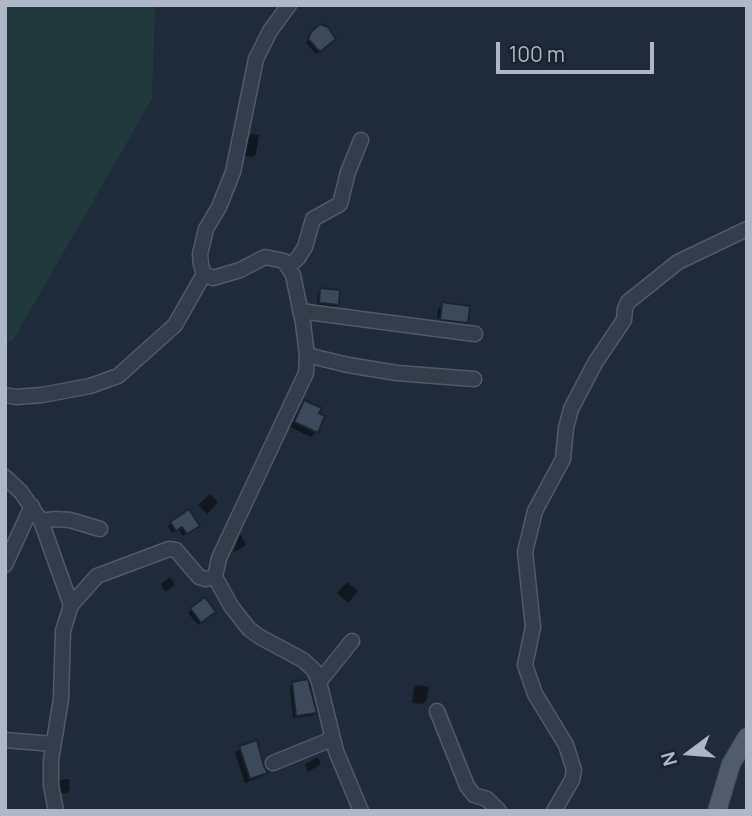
<!DOCTYPE html>
<style>
body{margin:0}
#map{position:relative;width:752px;height:816px;overflow:hidden;background:#1f2b3b;font-family:Manrope,sans-serif}
canvas{display:block}
.frame{position:absolute;inset:0;border:7px solid #aeb7c7;pointer-events:none}
.north{position:absolute;left:654px;top:718px;width:70px;height:70px;-webkit-text-stroke:5px #19222f;paint-order:stroke;rotate:254deg;font-size:19px;font-weight:700;line-height:28px;text-align:center;color:#aeb7c7}
.north::after{content:'';display:block;margin:auto;width:24px;height:32px;background:#aeb7c7;clip-path:polygon(50% 0,100% 100%,50% 72%,0 100%)}
.scale{position:absolute;left:496px;top:42px;width:158px;height:32px;box-sizing:border-box;border:4px solid #aeb7c7;border-top:0;padding-left:9px;font-size:21px;line-height:24px;white-space:nowrap;color:#aeb7c7;-webkit-text-stroke:5px #19222f;paint-order:stroke}
</style>
<div id="map">
<canvas width="752" height="816"></canvas>
<div class="frame"></div>
<div class="north">N</div>
<div class="scale">100 m</div>
</div>
<script>
const g = document.querySelector('canvas').getContext('2d');
g.lineJoin = 'round';
function fillPath(path, color) { g.fillStyle = color; g.fill(path, 'evenodd'); }
const poly = rows => new Path2D(rows.map(r => 'M' + r).join(''));
function trace(path, color, width, dash) { g.strokeStyle = color; g.lineWidth = width; g.lineCap = dash ? 'butt' : 'round'; g.setLineDash(dash || []); g.stroke(path); }
fillPath(poly([
 [5,5,155,5,152,99,13,340,5,343]
]), '#21393c');
fillPath(poly([
 [320,26,331,42,316,54,306,43,308,37],
 [252,134,259,135,256,154,252,157,245,156,248,137],
 [321,290,337,304,334,307,317,306,318,293],
 [443,304,466,323,464,325,464,321,437,318,438,309],
 [304,402,317,414,316,432,311,437,290,427,299,407],
 [210,494,218,502,207,514,198,505],
 [171,523,194,529,183,536,178,528,172,533,168,526],
 [241,535,246,545,233,553,239,537],
 [170,577,175,585,165,592,161,584],
 [347,582,358,591,348,603,337,593],
 [191,610,211,614,198,625,188,613],
 [293,684,315,713,312,716,293,718,290,687],
 [417,685,429,687,426,701,423,704,412,703,414,688],
 [240,748,266,772,261,777,245,783,235,753],
 [318,757,321,764,308,772,305,764],
 [69,779,70,790,66,793,59,793,58,783,61,780]
]), '#0007');
const building = poly([
 [320,24,328,27,336,39,320,52,308,39,311,32,320,24],
 [320,288,340,290,339,305,319,303,320,288],
 [442,302,470,306,468,323,440,320,442,302],
 [304,400,322,408,319,413,325,416,318,433,294,422,304,400],
 [189,509,200,526,187,534,182,527,176,531,170,522,189,509],
 [205,597,216,612,201,623,190,608,205,597],
 [308,679,317,713,296,716,292,682,308,679],
 [257,740,264,766,268,773,250,779,239,746,257,740]
]);
fillPath(building, '#3b495b');
trace(building, '#1a2431', 2);
const minor = poly([
 [289,5,270,31,256,59,233,172,219,207,206,229,200,254,201,265,204,274,213,278,240,270,265,257,284,261,293,275,303,323,307,355,306,373,219,558,215,577,231,606,249,629,260,637,303,660,314,670,319,682,336,751,361,811],
 [289,266,298,258,305,247,313,219,340,204,348,172,361,140],
 [300,311,475,334],
 [307,355,348,365,397,373,474,379],
 [5,395,16,397,42,395,90,386,118,376,175,325,204,274],
 [5,477,21,492,41,521,71,605],
 [41,521,55,519,70,520,100,529],
 [5,565,32,506],
 [319,682,352,641],
 [437,711,467,786,474,795,487,799,499,811],
 [5,740,53,744],
 [273,763,332,739],
 [56,811,51,785,51,760,61,699,63,631,71,605,97,576,169,549,176,550,199,577,206,579,215,577],
 [554,811,572,780,574,770,566,745,535,694,525,665,533,627,525,552,535,511,563,459,566,428,571,409,595,363,624,320,625,309,628,302,678,262,747,229]
]);
const major = poly([
 [717,811,731,764,747,737]
]);
trace(minor, '#515a69', 17);
trace(major, '#3c4654', 20);
trace(minor, '#333d4b', 14);
trace(major, '#515c6b', 18);
</script>
